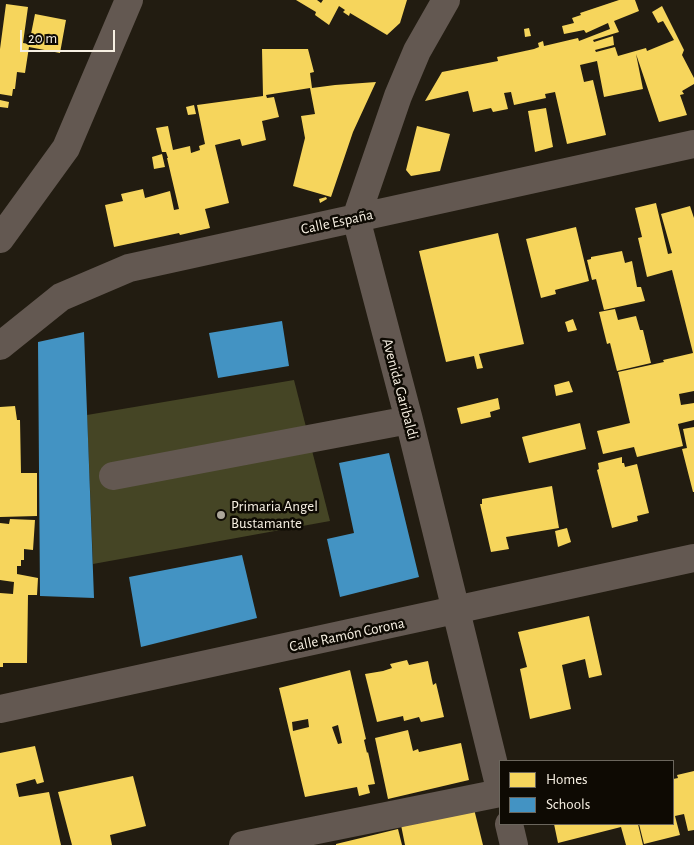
<!DOCTYPE html>
<meta charset="utf-8">
<style>
body{margin:0}
#map{position:relative;width:694px;height:845px;overflow:hidden;background:#221c11;font-family:"Alegreya Sans",sans-serif}
canvas{display:block}
.legend{position:absolute;left:499px;top:760px;width:175px;height:65px;box-sizing:border-box;background:#0e0a03;border:1px solid #6b665d;margin:0;padding:6px 9px;list-style:none;font-size:15px;color:#f7f0e3}
.legend li{display:flex;align-items:center;gap:10px;height:25px}
.legend b{width:25px;border:1px solid #6b665d}
.scale{position:absolute;left:20px;top:30px;width:95px;height:22px;box-sizing:border-box;border:2px solid #f7f0e3;border-top:0;padding-left:6px;font-size:15px;line-height:18px;white-space:nowrap;color:#f7f0e3;-webkit-text-stroke:4px #0e0a03;paint-order:stroke}
</style>
<div id="map">
<canvas width="694" height="845"></canvas>
<ul class="legend">
<li><b style="height:14px;background:#f6d55c"></b>Homes</li>
<li><b style="height:14px;background:#4393c3"></b>Schools</li>
</ul>
<div class="scale">20 m</div>
</div>
<script>
const g = document.querySelector('canvas').getContext('2d');
g.lineJoin = 'round';
function fillPath(path, color) { g.fillStyle = color; g.fill(path, 'evenodd'); }
const poly = rows => new Path2D(rows.map(r => 'M' + r).join(''));
function trace(path, color, width, dash) { g.strokeStyle = color; g.lineWidth = width; g.lineCap = dash ? 'butt' : 'round'; g.setLineDash(dash || []); g.stroke(path); }
function drawText(font, color, halo, rows, align = 'center') {
  g.font = font + ' "Alegreya Sans",sans-serif'; g.lineWidth = 5; g.setLineDash([]); g.textBaseline = 'middle'; g.strokeStyle = halo; g.fillStyle = color; for (const [text, x, y, turn = 0] of rows) {
    g.save(); g.translate(x, y); g.rotate((+turn || 0) * Math.PI / 180); g.textAlign = isNaN(turn) ? turn : align; if (halo) g.strokeText(text, 0, 0); g.fillText(text, 0, 0); g.restore();
  }
}
fillPath(poly([
 [294,380,330,521,93,564,87,415]
]), '#454525');
fillPath(poly([
 [296,0,317,0,321,3,323,0,407,0,400,23,387,35,350,13,349,16,343,12,345,10,339,6,329,25,315,15,316,12],
 [619,0,635,0,639,11,614,21,619,32,593,40,594,42,613,36,614,45,595,50,596,52,615,47,618,56,646,48,647,51,674,40,663,21,658,23,652,12,662,6,684,50,682,55,694,78,694,84,682,91,684,94,680,95,687,115,659,122,636,54,643,89,604,97,597,61,580,65,584,82,593,80,606,135,567,144,555,92,545,94,546,98,514,105,511,92,504,93,508,109,493,112,491,108,473,112,468,91,425,101,442,72,498,61,497,57,534,49,539,47,538,43,543,41,544,46,578,38,579,41,610,29,608,23,586,33,584,30,564,34,562,26,574,23,572,18,581,15,580,13],
 [6,4,28,7,23,43,29,44,35,14,66,20,60,53,29,47,25,73,17,72,15,89,13,89,12,96,0,94,0,49],
 [529,28,531,36,525,37,524,29],
 [262,49,308,49,314,72,310,73,312,88,335,85,376,82,353,132,331,197,293,186,305,138,301,116,315,114,310,88,266,95,267,98,274,97,279,117,262,121,266,140,242,146,240,139,215,145,229,203,205,209,210,228,180,235,179,233,114,247,105,205,123,201,121,194,143,189,145,198,170,191,174,210,179,209,167,158,168,158,166,152,162,152,156,128,168,126,173,150,190,146,191,153,200,150,199,146,205,144,197,105,263,96],
 [0,100,9,102,8,108,0,107],
 [194,105,196,114,188,115,186,107],
 [546,108,553,147,535,152,528,111],
 [417,126,450,134,440,171,411,176,406,170],
 [162,154,165,167,154,169,152,157],
 [326,197,327,199,320,203,319,199],
 [656,203,668,254,672,253,661,214,690,206,694,218,694,391,679,394,681,405,694,403,694,420,678,424,683,446,637,457,634,447,603,454,597,431,630,423,618,372,664,362,663,360,693,353,672,270,647,277,638,238,642,237,635,208],
 [576,227,589,281,555,290,556,294,541,298,526,239],
 [498,233,524,344,479,354,483,368,477,369,474,356,446,362,419,251],
 [622,251,625,263,632,261,637,287,641,287,645,301,604,310,596,279,592,280,587,260,591,259,591,257],
 [615,309,618,320,636,316,640,330,643,330,651,363,617,371,610,343,607,344,599,312],
 [573,319,577,330,568,332,565,322],
 [569,381,573,392,556,396,554,385],
 [498,398,500,409,490,412,491,417,461,424,457,408],
 [15,406,17,420,20,420,21,473,37,473,37,516,0,517,0,407],
 [580,423,586,449,529,463,522,437],
 [694,427,694,492,693,492,682,449,687,448,683,429],
 [622,457,622,463,624,463,625,467,637,464,649,513,637,516,638,521,612,528,597,470,599,469,598,463],
 [552,486,559,528,506,537,509,549,491,552,480,504,482,504,482,499],
 [10,519,35,520,33,550,24,549,24,560,21,560,21,566,17,566,17,574,38,578,37,595,28,595,27,663,3,663,3,667,0,667,0,593,13,594,14,582,0,580,0,523,9,524],
 [567,528,571,542,558,547,555,531],
 [589,616,602,675,589,678,585,659,562,665,571,709,530,719,520,669,527,667,518,632],
 [407,660,409,665,428,661,433,685,436,683,444,717,421,722,419,717,404,721,403,716,377,722,365,674,383,671,392,668,390,664],
 [350,670,366,739,364,740,367,753,368,752,375,784,368,785,370,793,359,796,357,787,305,797,279,688],
 [308,719,309,727,293,731,292,722],
 [338,725,342,743,338,744,332,727],
 [408,730,413,751,418,749,419,752,461,743,469,780,388,799,375,738],
 [35,746,44,782,37,784,35,779,16,784,19,797,49,792,61,845,0,845,0,753],
 [694,771,694,830,688,831,684,814,675,816,680,835,644,844,639,824,673,824,673,779,678,778,677,775],
 [133,776,146,826,110,835,112,845,72,845,58,792],
 [474,809,483,845,405,845,401,825],
 [554,824,638,824,643,845,626,845,621,827,558,843],
 [398,829,402,845,336,845,336,844]
]), '#f6d55c');
fillPath(poly([
 [282,321,289,366,218,378,209,333],
 [84,332,94,598,40,596,38,342],
 [389,453,419,577,340,597,327,539,354,533,339,463],
 [242,555,257,618,141,647,129,577]
]), '#4393c3');
trace(poly([
 [446,0,417,51,398,96,356,218,409,420,500,789],
 [0,239,66,148,129,0],
 [0,346,61,297,129,268,694,144],
 [113,476,409,420],
 [0,709,694,558],
 [509,824,514,845],
 [243,845,500,793]
]), '#635851', 28);
for (const [x, y, r, color] of [
 [221,515,5,"#aca69a"]
]) { const dot = new Path2D(); dot.arc(x, y, r, 0, 2 * Math.PI); g.fillStyle = color; g.fill(dot); trace(dot, '#0e0a03', 2); }
drawText('15px', '#f7f0e3', '#0e0a03', [
 ["Calle España",337,222,-12],
 ["Avenida Garibaldi",400,389,75],
 ["Calle Ramón Corona",347,635,-12]
]);
drawText('15px', '#f7f0e3', '#0e0a03', [
 ["Primaria Angel",231,506],
 ["Bustamante",231,523]
], 'left');
</script>
